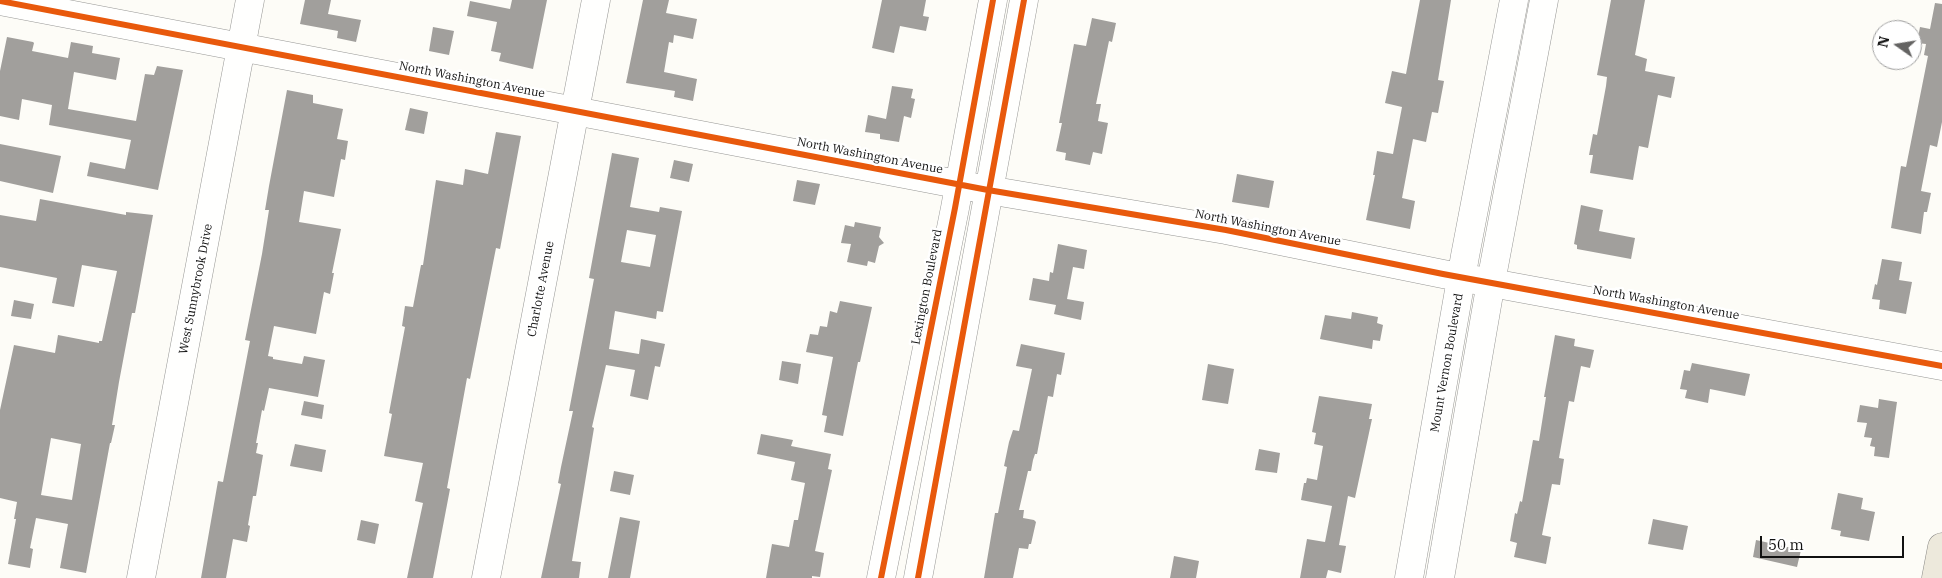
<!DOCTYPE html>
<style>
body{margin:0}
#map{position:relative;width:1942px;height:578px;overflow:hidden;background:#fdfcf7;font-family:"IBM Plex Serif",serif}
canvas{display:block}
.north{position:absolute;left:1872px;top:20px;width:50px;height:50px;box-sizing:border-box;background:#fff;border:1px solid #a0a0a0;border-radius:50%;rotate:283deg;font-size:14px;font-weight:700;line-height:20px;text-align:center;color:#111}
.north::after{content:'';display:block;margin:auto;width:18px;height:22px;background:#646362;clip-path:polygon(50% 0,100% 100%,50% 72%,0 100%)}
.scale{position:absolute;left:1760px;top:536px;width:144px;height:22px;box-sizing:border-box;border:2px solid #111;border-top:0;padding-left:6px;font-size:15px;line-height:18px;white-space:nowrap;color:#111;-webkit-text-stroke:4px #fff;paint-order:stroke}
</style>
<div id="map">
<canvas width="1942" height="578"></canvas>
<div class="north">N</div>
<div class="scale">50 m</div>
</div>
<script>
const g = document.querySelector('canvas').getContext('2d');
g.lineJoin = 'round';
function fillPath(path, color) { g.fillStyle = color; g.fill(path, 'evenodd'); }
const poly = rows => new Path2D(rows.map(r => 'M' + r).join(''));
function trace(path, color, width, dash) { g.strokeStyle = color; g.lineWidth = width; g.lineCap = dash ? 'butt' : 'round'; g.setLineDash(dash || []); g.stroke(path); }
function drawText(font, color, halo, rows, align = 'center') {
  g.font = font + ' "IBM Plex Serif",serif'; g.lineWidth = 5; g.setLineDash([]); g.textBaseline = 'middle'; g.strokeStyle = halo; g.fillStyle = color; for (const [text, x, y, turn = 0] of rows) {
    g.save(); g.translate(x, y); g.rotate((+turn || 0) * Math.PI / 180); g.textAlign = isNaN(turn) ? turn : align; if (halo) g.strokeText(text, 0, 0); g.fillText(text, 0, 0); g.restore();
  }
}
fillPath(poly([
 [305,0,331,0,328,14,361,20,356,42,337,38,338,31,300,24],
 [512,0,547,0,533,69,499,61,501,53,491,51,497,22,467,16,470,1,510,9],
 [643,0,669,0,666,13,697,19,693,39,674,35,673,43,669,42,664,72,697,79,693,101,674,97,675,91,626,83],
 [882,0,926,0,923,16,929,17,926,31,900,26,894,53,872,48],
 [1420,0,1451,0,1438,80,1444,81,1438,113,1432,112,1426,142,1413,139,1402,198,1415,201,1410,229,1366,220,1375,175,1373,175,1377,151,1393,154,1402,107,1385,103,1392,71,1406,74],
 [1611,0,1645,0,1635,55,1647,59,1645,71,1675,77,1671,98,1658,95,1648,148,1639,146,1633,180,1590,173,1593,155,1589,155,1593,134,1597,135,1606,86,1607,77,1597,75],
 [1935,3,1942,4,1942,122,1937,147,1930,145,1921,191,1931,193,1927,212,1924,212,1921,234,1891,228,1901,166,1906,167,1928,56,1924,55,1926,44,1917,43,1920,27,1930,29],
 [1092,18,1116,23,1112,42,1109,41,1096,104,1101,104,1098,121,1108,123,1102,154,1093,152,1090,165,1065,160,1066,153,1056,151,1062,123,1059,123,1074,44,1086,46],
 [433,27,454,31,449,55,429,51],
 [7,37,33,42,34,43,32,51,68,58,71,42,93,46,92,53,120,58,116,80,74,72,68,109,136,121,145,74,154,75,157,66,183,70,158,190,87,176,90,162,125,169,131,140,49,125,52,105,22,99,19,120,0,116,0,71],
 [892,86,913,89,911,98,915,99,911,118,904,116,899,142,880,139,880,134,865,132,868,115,886,119],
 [287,90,313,95,313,103,343,109,337,139,348,141,345,160,341,159,334,197,304,191,299,222,341,229,332,273,334,273,330,294,324,292,316,334,274,326,268,356,273,357,273,359,302,364,304,356,325,360,318,397,269,388,264,411,262,410,256,443,258,443,256,453,263,455,256,496,253,496,248,525,250,526,247,542,233,539,226,578,201,578,218,481,223,482,250,341,245,340,262,254,269,210,265,210,269,186],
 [410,108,428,112,424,134,405,130],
 [496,132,521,136,500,249,496,248,470,379,467,378,447,488,450,489,433,578,407,578,423,503,415,501,423,463,384,456,392,414,389,413,405,327,402,326,405,306,413,307,421,265,423,265,436,180,463,185,465,169,488,174],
 [0,144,61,156,53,193,0,181],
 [612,153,639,158,630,207,659,212,660,207,682,211,663,312,657,311,656,319,615,311,609,349,639,354,641,339,665,344,660,367,655,366,648,400,630,396,635,370,606,365,592,427,594,428,572,561,581,562,579,578,541,578,561,484,558,483,561,467,573,411,569,411,594,279,589,278],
 [627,230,656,235,650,267,621,262],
 [674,160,693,164,689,182,670,178],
 [1237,174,1274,181,1269,208,1232,202],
 [797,180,820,184,815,205,793,201],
 [40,199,126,215,126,212,153,215,135,313,132,313,119,382,112,425,115,425,111,443,110,443,86,573,60,568,68,524,36,518,30,548,33,549,30,568,8,564,16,519,14,519,17,502,0,498,0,410,14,345,55,353,58,335,99,343,99,341,102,341,117,271,82,265,74,307,52,303,57,278,0,267,0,215,36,221],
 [51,438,81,444,72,500,41,495],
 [1581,205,1603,210,1599,231,1635,238,1631,259,1577,249,1577,245,1574,244],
 [855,222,881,227,879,237,884,243,879,246,875,263,868,261,867,266,847,262,851,244,841,243,845,225,854,227],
 [1058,244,1087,250,1084,269,1073,267,1067,299,1084,302,1081,320,1054,314,1056,305,1029,300,1033,278,1049,281,1050,272,1053,273],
 [1882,259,1902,262,1899,280,1912,282,1906,314,1879,309,1880,300,1872,299,1875,284,1877,285],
 [14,300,34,304,31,319,11,316],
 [840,301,872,307,860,362,858,362,843,436,824,432,827,416,822,415,833,357,806,352,810,334,818,335,820,326,827,327,830,311,837,313],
 [1352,312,1378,317,1377,323,1383,325,1380,341,1373,340,1372,349,1320,339,1325,315,1351,319],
 [1555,335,1575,339,1574,346,1594,350,1590,368,1581,366,1574,402,1569,401,1559,458,1564,459,1560,485,1552,484,1542,535,1551,537,1546,564,1514,557,1517,543,1510,541,1515,513,1517,514,1520,501,1522,502,1533,440,1539,441,1546,397,1544,397],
 [1021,344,1065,353,1061,375,1057,374,1053,397,1048,396,1037,454,1035,454,1033,460,1031,471,1028,471,1019,510,1024,510,1023,518,1034,520,1036,522,1031,544,1029,544,1028,549,1019,548,1013,578,984,578,995,513,998,513,1007,467,1004,466,1009,442,1013,430,1019,431,1032,369,1016,366],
 [782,361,801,364,798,384,779,380],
 [1692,363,1750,374,1745,396,1710,389,1708,403,1685,398,1687,390,1680,389,1684,370,1690,371],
 [1208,364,1234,369,1228,404,1202,400],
 [1319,396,1372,404,1369,419,1372,419,1355,498,1348,496,1339,545,1346,546,1341,573,1328,570,1326,578,1300,578,1307,539,1325,542,1332,506,1301,500,1304,483,1306,483,1307,478,1317,480,1323,446,1314,444,1316,433,1312,432],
 [1879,399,1897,402,1889,458,1874,456,1875,447,1870,446,1872,438,1864,437,1867,423,1857,422,1860,405,1878,408],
 [304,401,324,405,322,419,301,415],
 [761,434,793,440,791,446,831,454,828,469,832,470,815,551,824,553,820,577,812,576,812,578,766,578,772,544,789,547,794,520,798,520,805,483,791,480,795,462,757,454],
 [295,444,326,450,322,472,290,466],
 [1259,449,1280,453,1277,473,1255,470],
 [614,471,634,475,630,495,610,491],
 [1838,493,1863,498,1861,509,1875,512,1869,541,1840,536,1841,531,1831,529],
 [620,517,640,521,630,578,608,578],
 [1653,519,1688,526,1683,550,1648,544],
 [361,520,379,524,375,544,357,540],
 [1756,540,1801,550,1797,567,1753,557],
 [1174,556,1199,561,1196,578,1170,578]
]), '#a19f9c');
const minor = poly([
 [0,1,988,190,1226,230,1443,274,1942,366],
 [141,578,250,0],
 [486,578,596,0],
 [881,578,955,208,993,0],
 [918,578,1024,0],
 [1409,578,1465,256,1514,0],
 [1440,578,1491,282,1544,0]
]);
const major = poly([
 [1936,578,1942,547]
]);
trace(minor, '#979795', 29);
trace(major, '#858482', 29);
trace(minor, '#fffffe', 28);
trace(major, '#ede9dc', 28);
trace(poly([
 [0,1,988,190,1226,230,1443,274,1942,366],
 [881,578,955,208,993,0],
 [918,578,1024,0]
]), '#e8590c', 6);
drawText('12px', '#111', '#fff', [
 ["North Washington Avenue",472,80,11],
 ["North Washington Avenue",870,156,11],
 ["North Washington Avenue",1268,228,11],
 ["Lexington Boulevard",927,287,-79],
 ["West Sunnybrook Drive",196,289,-79],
 ["Charlotte Avenue",541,289,-79],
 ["North Washington Avenue",1666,303,10],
 ["Mount Vernon Boulevard",1447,363,-80]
]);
</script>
